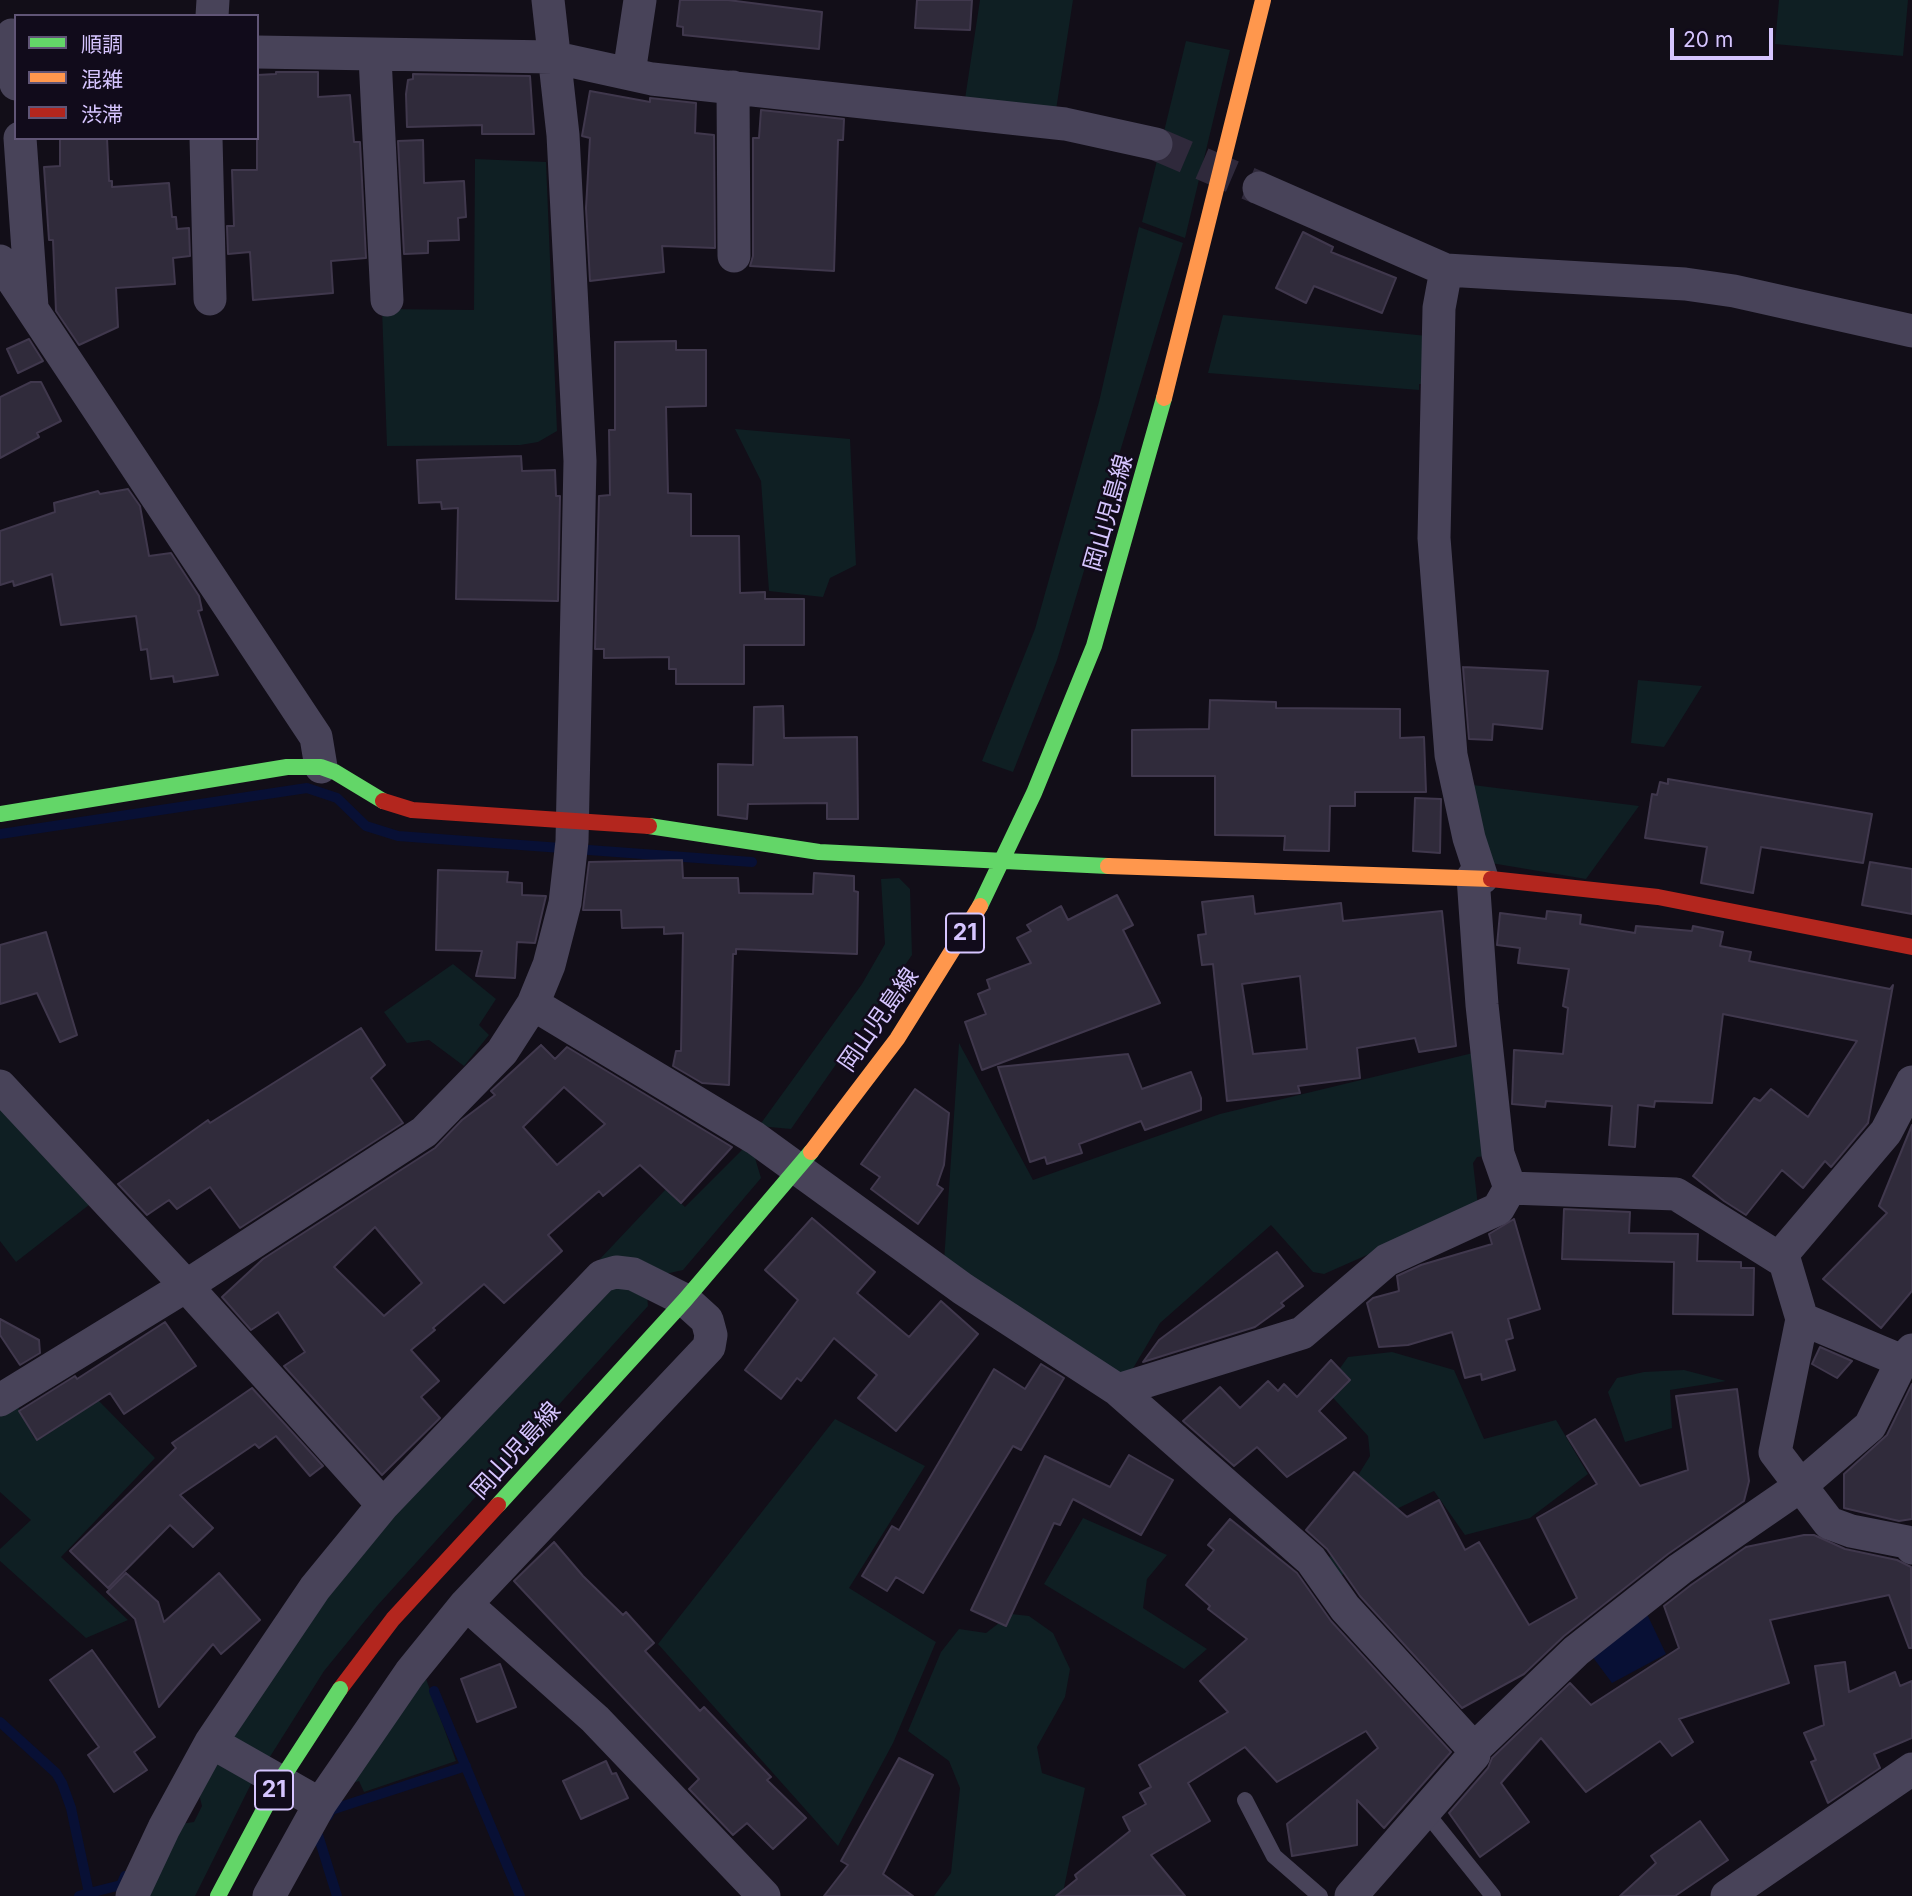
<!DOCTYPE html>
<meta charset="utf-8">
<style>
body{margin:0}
#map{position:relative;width:1912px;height:1896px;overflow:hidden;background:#120e18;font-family:Inter,"Noto Sans JP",sans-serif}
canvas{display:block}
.legend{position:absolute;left:14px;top:14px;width:245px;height:126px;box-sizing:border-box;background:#110b1b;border:2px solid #605576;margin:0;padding:9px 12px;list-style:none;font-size:21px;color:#d6c5ff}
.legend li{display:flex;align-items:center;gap:14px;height:35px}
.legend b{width:35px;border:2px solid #605576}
.scale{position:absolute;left:1670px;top:28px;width:103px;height:32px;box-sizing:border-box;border:4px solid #d6c5ff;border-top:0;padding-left:9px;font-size:21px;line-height:24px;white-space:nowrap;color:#d6c5ff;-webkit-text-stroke:5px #110b1b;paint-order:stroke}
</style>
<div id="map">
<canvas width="1912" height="1896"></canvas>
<ul class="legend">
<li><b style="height:9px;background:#63d668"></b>順調</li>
<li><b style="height:9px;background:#ff974d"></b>混雑</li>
<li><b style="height:9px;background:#b3261e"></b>渋滞</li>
</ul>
<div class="scale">20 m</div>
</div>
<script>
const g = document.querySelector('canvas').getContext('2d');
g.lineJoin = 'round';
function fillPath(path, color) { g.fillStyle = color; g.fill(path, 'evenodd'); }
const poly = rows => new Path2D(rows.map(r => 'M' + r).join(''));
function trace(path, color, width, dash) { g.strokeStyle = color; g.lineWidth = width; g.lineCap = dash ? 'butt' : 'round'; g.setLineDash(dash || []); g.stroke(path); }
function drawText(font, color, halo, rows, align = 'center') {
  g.font = font + ' Inter,"Noto Sans JP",sans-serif'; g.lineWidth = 5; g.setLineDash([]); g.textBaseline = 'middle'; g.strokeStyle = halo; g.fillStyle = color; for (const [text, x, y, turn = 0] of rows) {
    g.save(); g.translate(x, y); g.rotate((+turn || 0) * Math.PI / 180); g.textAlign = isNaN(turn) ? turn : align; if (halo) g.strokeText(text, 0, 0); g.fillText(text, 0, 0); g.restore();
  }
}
fillPath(poly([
 [980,0,1073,0,1056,110,965,99],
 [1779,0,1908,0,1903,56,1775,44],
 [1186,41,1230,50,1185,238,1142,222],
 [475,159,546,162,557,431,538,442,520,445,387,446,382,309,474,310],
 [1139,227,1183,243,1057,660,1013,772,982,761,1035,629,1099,402],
 [1223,315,1427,336,1426,384,1419,384,1419,390,1208,373],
 [735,429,850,439,856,565,830,578,823,597,769,591,761,481],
 [1638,680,1702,686,1664,747,1631,743],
 [1465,784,1639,806,1586,879,1491,863],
 [899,878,910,889,912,955,791,1129,759,1126,862,984,885,944,881,879],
 [453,964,496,999,479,1025,489,1035,464,1066,429,1040,407,1043,384,1012],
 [959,1043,1033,1180,1220,1114,1473,1053,1486,1156,1477,1157,1473,1163,1478,1206,1324,1274,1313,1272,1271,1225,1160,1323,1132,1370,1119,1373,944,1261],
 [0,1099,94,1201,16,1262,0,1241],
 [745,1147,755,1158,761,1178,683,1270,665,1274,599,1260,666,1189,685,1207],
 [623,1283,647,1295,648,1306,377,1606,324,1671,266,1763,225,1741,288,1646,414,1491,609,1286],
 [1392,1352,1454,1370,1484,1439,1556,1420,1588,1474,1530,1518,1465,1535,1434,1491,1384,1515,1341,1577,1326,1561,1368,1511,1349,1490,1370,1456,1368,1436,1325,1389,1348,1357],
 [1684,1370,1726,1381,1670,1390,1672,1428,1625,1442,1608,1392,1617,1378,1644,1372],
 [97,1399,155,1458,61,1557,128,1620,86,1638,0,1561,0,1549,31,1520,0,1492,0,1410,15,1401,34,1438],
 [835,1419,925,1466,849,1588,936,1642,893,1743,838,1846,658,1644],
 [1083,1518,1167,1555,1147,1579,1143,1608,1207,1649,1184,1669,1044,1584],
 [1011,1614,1029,1616,1053,1633,1070,1669,1065,1697,1037,1747,1042,1773,1085,1788,1063,1892,1059,1896,934,1896,951,1873,960,1788,949,1761,908,1731,941,1652,959,1629,986,1633],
 [426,1679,456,1761,364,1792,359,1781,342,1786],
 [213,1755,253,1780,195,1896,143,1896,173,1825,194,1822,202,1806,197,1786]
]), '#0f1f23');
fillPath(poly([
 [1646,1612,1666,1654,1612,1683,1592,1656]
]), '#081035');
trace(poly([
 [0,834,307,788,337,798,366,826,398,836,752,862],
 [434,1691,520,1896],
 [0,1722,56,1773,62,1783,71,1808,89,1893,79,1896],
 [328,1816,331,1810,466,1766],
 [318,1835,337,1896],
 [89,1893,121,1885,125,1876]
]), '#081035', 10);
const building = poly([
 [680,0,728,0,822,12,819,49,683,35,683,27,677,26,680,0],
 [917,0,972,0,970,30,915,28,917,0],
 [276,72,318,72,318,97,350,95,354,142,360,142,366,258,331,261,333,293,253,300,250,252,228,254,227,226,234,226,232,170,257,170,257,75,276,74,276,72],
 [413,74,530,76,534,134,482,134,482,125,407,127,406,94,408,80,413,79,413,74],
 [590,91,650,102,650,98,696,103,695,133,714,135,715,248,662,246,664,272,590,281,586,208,590,138,582,136,590,91],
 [761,110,844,119,843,140,838,140,834,271,750,266,753,256,753,138,759,138,761,110],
 [60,138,107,138,109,181,112,181,112,187,169,183,172,217,176,217,177,229,189,228,190,256,173,258,175,284,116,288,118,327,79,345,56,311,53,240,49,240,44,167,60,166,60,138],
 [423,140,424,183,464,181,466,217,458,218,459,240,428,241,428,253,404,254,398,141,423,140],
 [1303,232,1333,247,1331,252,1396,278,1382,313,1314,286,1306,303,1276,288,1303,232],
 [29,339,43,361,18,373,7,349,29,339],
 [676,341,676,350,706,350,706,406,666,407,668,493,691,494,691,536,739,536,740,593,765,592,765,599,804,599,804,645,744,645,744,684,676,684,676,669,669,669,669,657,604,658,604,649,595,649,599,496,610,495,609,430,615,430,615,342,676,341],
 [31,382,41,382,61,421,37,433,39,437,0,458,0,397,31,382],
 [521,456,522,471,555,470,556,496,560,496,558,601,456,599,458,508,442,509,441,502,419,503,417,460,521,456],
 [128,489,140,506,149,556,171,553,199,596,202,610,198,611,218,675,174,682,173,676,151,679,147,649,141,650,136,616,61,625,52,574,14,586,13,581,0,585,0,531,55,512,54,503,98,491,100,494,128,489],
 [1463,667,1548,671,1542,729,1493,724,1492,740,1469,739,1463,667],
 [1210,700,1276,702,1276,708,1400,709,1400,738,1424,737,1426,792,1355,792,1355,806,1330,806,1329,851,1284,850,1285,836,1215,835,1215,776,1132,776,1132,730,1209,729,1210,700],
 [783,706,784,738,857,737,858,819,827,819,827,803,748,804,747,819,718,815,718,764,753,765,754,707,783,706],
 [1668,779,1872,814,1863,863,1761,847,1753,893,1701,883,1707,847,1645,838,1652,794,1657,795,1660,782,1668,784,1668,779],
 [1415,798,1441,799,1440,853,1413,851,1415,798],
 [682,860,683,878,738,878,739,893,813,894,814,873,854,876,854,891,858,892,857,954,736,949,736,954,733,954,729,1085,702,1083,673,1066,676,1051,681,1051,683,933,664,934,664,927,622,928,621,910,583,910,589,862,682,860],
 [1870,862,1912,869,1912,914,1862,905,1870,862],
 [438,870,508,872,507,882,522,883,522,895,546,896,535,943,517,942,515,978,476,976,482,951,436,950,438,870],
 [1117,895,1133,925,1123,930,1160,1003,982,1070,965,1022,986,1014,978,994,990,989,987,980,1031,963,1017,938,1031,931,1027,925,1061,906,1068,920,1117,895],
 [1253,896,1255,914,1341,903,1343,921,1442,911,1456,1046,1419,1052,1415,1038,1357,1048,1360,1078,1298,1086,1300,1093,1227,1101,1213,964,1202,965,1198,935,1206,934,1202,902,1253,896],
 [1300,976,1307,1049,1253,1054,1242,984,1300,976],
 [1547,911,1581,915,1580,924,1635,933,1636,926,1692,931,1693,926,1723,932,1720,946,1751,952,1749,961,1890,989,1893,985,1868,1123,1831,1167,1825,1161,1803,1188,1782,1170,1746,1215,1724,1201,1693,1176,1754,1098,1760,1101,1771,1089,1808,1117,1857,1041,1723,1014,1712,1103,1655,1101,1654,1107,1638,1105,1635,1147,1609,1145,1612,1106,1546,1101,1545,1107,1512,1104,1514,1050,1563,1054,1568,1008,1563,1006,1569,969,1518,963,1520,948,1497,945,1500,913,1546,919,1547,911],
 [46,932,77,1035,60,1042,37,993,0,1004,0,945,46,932],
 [361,1028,385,1065,371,1078,403,1123,240,1228,210,1187,177,1209,169,1200,147,1215,118,1184,208,1120,210,1123,361,1028],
 [541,1045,555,1059,567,1047,732,1147,681,1203,640,1165,603,1196,599,1191,548,1235,562,1251,504,1303,484,1284,433,1328,435,1330,411,1350,439,1381,421,1397,440,1418,382,1475,284,1366,305,1352,278,1312,251,1330,222,1297,263,1259,435,1148,462,1120,495,1095,491,1091,541,1045],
 [564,1087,605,1124,557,1165,523,1127,564,1087],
 [375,1227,422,1283,384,1316,334,1267,375,1227],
 [1128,1054,1142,1089,1191,1072,1201,1098,1201,1110,1145,1130,1141,1121,1079,1144,1082,1153,1047,1164,1045,1157,1030,1162,998,1067,1128,1054],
 [915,1089,949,1113,944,1165,937,1185,943,1189,918,1224,871,1189,880,1177,861,1164,915,1089],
 [1912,1125,1912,1291,1881,1328,1823,1279,1887,1213,1879,1206,1912,1125],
 [1564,1209,1630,1212,1629,1233,1698,1234,1697,1261,1741,1262,1741,1268,1754,1268,1753,1315,1673,1314,1674,1262,1562,1259,1564,1209],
 [812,1218,875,1272,857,1293,909,1337,941,1301,978,1334,896,1431,858,1398,877,1375,834,1338,801,1381,797,1378,781,1399,745,1370,798,1300,765,1270,812,1218],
 [1514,1219,1540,1309,1508,1319,1513,1338,1506,1340,1515,1370,1482,1380,1481,1374,1465,1378,1452,1332,1408,1345,1379,1347,1367,1303,1373,1298,1399,1291,1397,1276,1421,1265,1492,1244,1489,1234,1514,1219],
 [1277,1252,1303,1286,1281,1303,1284,1306,1255,1327,1143,1362,1159,1340,1277,1252],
 [0,1319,39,1340,40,1353,20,1365,0,1335,0,1319],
 [165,1322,196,1366,124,1414,110,1393,37,1440,19,1411,75,1376,77,1379,165,1322],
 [1820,1347,1852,1361,1837,1378,1812,1364,1820,1347],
 [1331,1360,1350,1380,1319,1411,1346,1438,1287,1477,1257,1447,1234,1466,1183,1421,1220,1387,1240,1408,1268,1381,1278,1391,1284,1384,1297,1397,1331,1360],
 [1041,1364,1064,1378,1021,1450,1013,1446,923,1593,896,1577,887,1591,862,1576,892,1526,899,1530,994,1369,1025,1389,1041,1364],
 [1912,1384,1912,1519,1899,1521,1844,1508,1844,1474,1887,1435,1912,1384],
 [252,1388,323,1466,310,1476,276,1436,259,1448,255,1444,180,1495,213,1528,193,1547,170,1525,108,1588,70,1551,176,1448,172,1443,252,1388],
 [1737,1389,1749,1481,1744,1501,1668,1554,1564,1636,1524,1674,1462,1708,1360,1596,1327,1549,1306,1530,1354,1472,1407,1517,1439,1500,1465,1550,1479,1542,1529,1625,1577,1598,1537,1518,1597,1484,1567,1436,1595,1419,1640,1486,1688,1470,1676,1396,1737,1389],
 [1129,1455,1173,1480,1141,1535,1073,1499,1060,1525,1054,1523,1006,1626,971,1610,1045,1456,1110,1487,1129,1455],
 [1230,1519,1297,1573,1331,1621,1451,1752,1384,1828,1357,1800,1357,1845,1292,1856,1287,1824,1378,1748,1366,1731,1277,1782,1245,1747,1188,1783,1210,1821,1151,1855,1185,1896,1056,1896,1077,1879,1075,1875,1130,1831,1123,1817,1146,1804,1140,1793,1151,1787,1139,1765,1228,1712,1200,1681,1247,1639,1208,1609,1210,1606,1186,1585,1214,1550,1208,1545,1230,1519],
 [1804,1535,1814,1535,1845,1549,1897,1560,1911,1567,1912,1648,1909,1648,1889,1595,1770,1620,1789,1683,1679,1719,1693,1742,1672,1756,1660,1741,1586,1792,1541,1738,1501,1783,1529,1822,1480,1857,1449,1813,1488,1768,1492,1758,1570,1683,1591,1705,1679,1648,1664,1606,1691,1585,1746,1547,1804,1535],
 [554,1542,583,1576,623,1615,626,1612,654,1643,645,1651,700,1711,704,1707,771,1777,767,1780,806,1818,773,1849,747,1823,733,1835,689,1789,699,1779,514,1581,554,1542],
 [126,1573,158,1602,164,1622,219,1573,260,1620,221,1654,213,1644,159,1707,135,1619,107,1592,126,1573],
 [92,1650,155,1737,134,1752,147,1770,114,1792,88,1755,99,1747,50,1680,92,1650],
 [1845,1662,1849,1692,1895,1672,1900,1686,1912,1681,1912,1738,1874,1754,1880,1768,1828,1803,1811,1762,1816,1760,1804,1733,1824,1725,1815,1666,1845,1662],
 [500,1664,516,1707,477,1722,461,1679,500,1664],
 [899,1758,933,1775,883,1874,913,1896,824,1896,848,1865,841,1861,899,1758],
 [606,1761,612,1774,616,1773,628,1798,581,1819,563,1781,606,1761],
 [1700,1821,1728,1860,1675,1896,1620,1896,1656,1863,1651,1856,1700,1821]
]);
fillPath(building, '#302b3b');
trace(building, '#40384d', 2);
trace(poly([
 [1156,144,1259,188]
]), '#2f293b', 33, [33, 17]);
trace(poly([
 [1245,1800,1274,1856,1320,1896],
 [1424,1810,1493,1896]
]), '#484359', 16);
trace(poly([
 [212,16,213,0],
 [12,35,16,84],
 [257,52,552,57,652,79,1065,124,1156,144],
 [375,57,387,300],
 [629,73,640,0],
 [733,87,734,256],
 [20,138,32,307],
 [206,138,210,299],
 [1259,188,1446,270,1685,284,1734,291,1912,331],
 [0,261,316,737,321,767],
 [1446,270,1439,308,1434,538,1451,755,1469,838,1482,878],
 [533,1004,755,1138,963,1289,1118,1390,1311,1560,1345,1608,1474,1749],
 [0,1086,179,1278,383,1505],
 [1510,1188,1676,1194,1785,1262,1802,1319,1775,1452,1829,1523,1851,1531,1907,1542,1912,1548],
 [1779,1258,1886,1132,1912,1082],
 [1802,1319,1902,1361],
 [1118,1390,1302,1333,1387,1260,1498,1209,1510,1188,1498,1154,1482,1005,1473,877],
 [0,1400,186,1286,424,1132,502,1052,533,1004,549,965,565,903,572,841,580,461,563,135,548,0],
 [466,1604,595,1719,764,1896],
 [211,1742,320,1804],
 [132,1896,164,1828,211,1742,315,1588,383,1505,602,1276,616,1272,633,1274,685,1300,707,1320,711,1335,709,1347,466,1604,410,1673,320,1804,269,1896],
 [1351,1896,1474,1755,1474,1749,1576,1651,1680,1569,1799,1487,1870,1426,1902,1361,1912,1350],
 [1727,1896,1912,1769]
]), '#484359', 33);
trace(poly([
 [0,814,287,767,321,767,335,772,383,801],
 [649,826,819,852,1108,866],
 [980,906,1034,793,1094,646,1164,398],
 [498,1505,685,1300,811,1152]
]), '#63d668', 16);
trace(poly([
 [1164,398,1263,0],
 [1108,866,1491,879],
 [811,1152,897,1039,980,906]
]), '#ff974d', 16);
trace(poly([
 [383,801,412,810,649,826],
 [1491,879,1658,897,1912,947],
 [340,1689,393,1619,498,1505]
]), '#b3261e', 16);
trace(poly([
 [218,1896,275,1789,340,1689]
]), '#63d668', 16);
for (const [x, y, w] of [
 [965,933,38],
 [274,1790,38]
]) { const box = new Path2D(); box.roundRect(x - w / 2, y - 19.5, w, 39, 5); g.fillStyle = '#110b1b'; g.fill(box); trace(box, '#d6c5ff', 2); }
drawText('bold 23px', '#d6c5ff', null, [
 ["21",965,933],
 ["21",274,1790]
]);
drawText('24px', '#d6c5ff', '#110b1b', [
 ["岡山児島線",1109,513,-74],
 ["岡山児島線",879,1020,-55],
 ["岡山児島線",516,1451,-48]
]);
</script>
